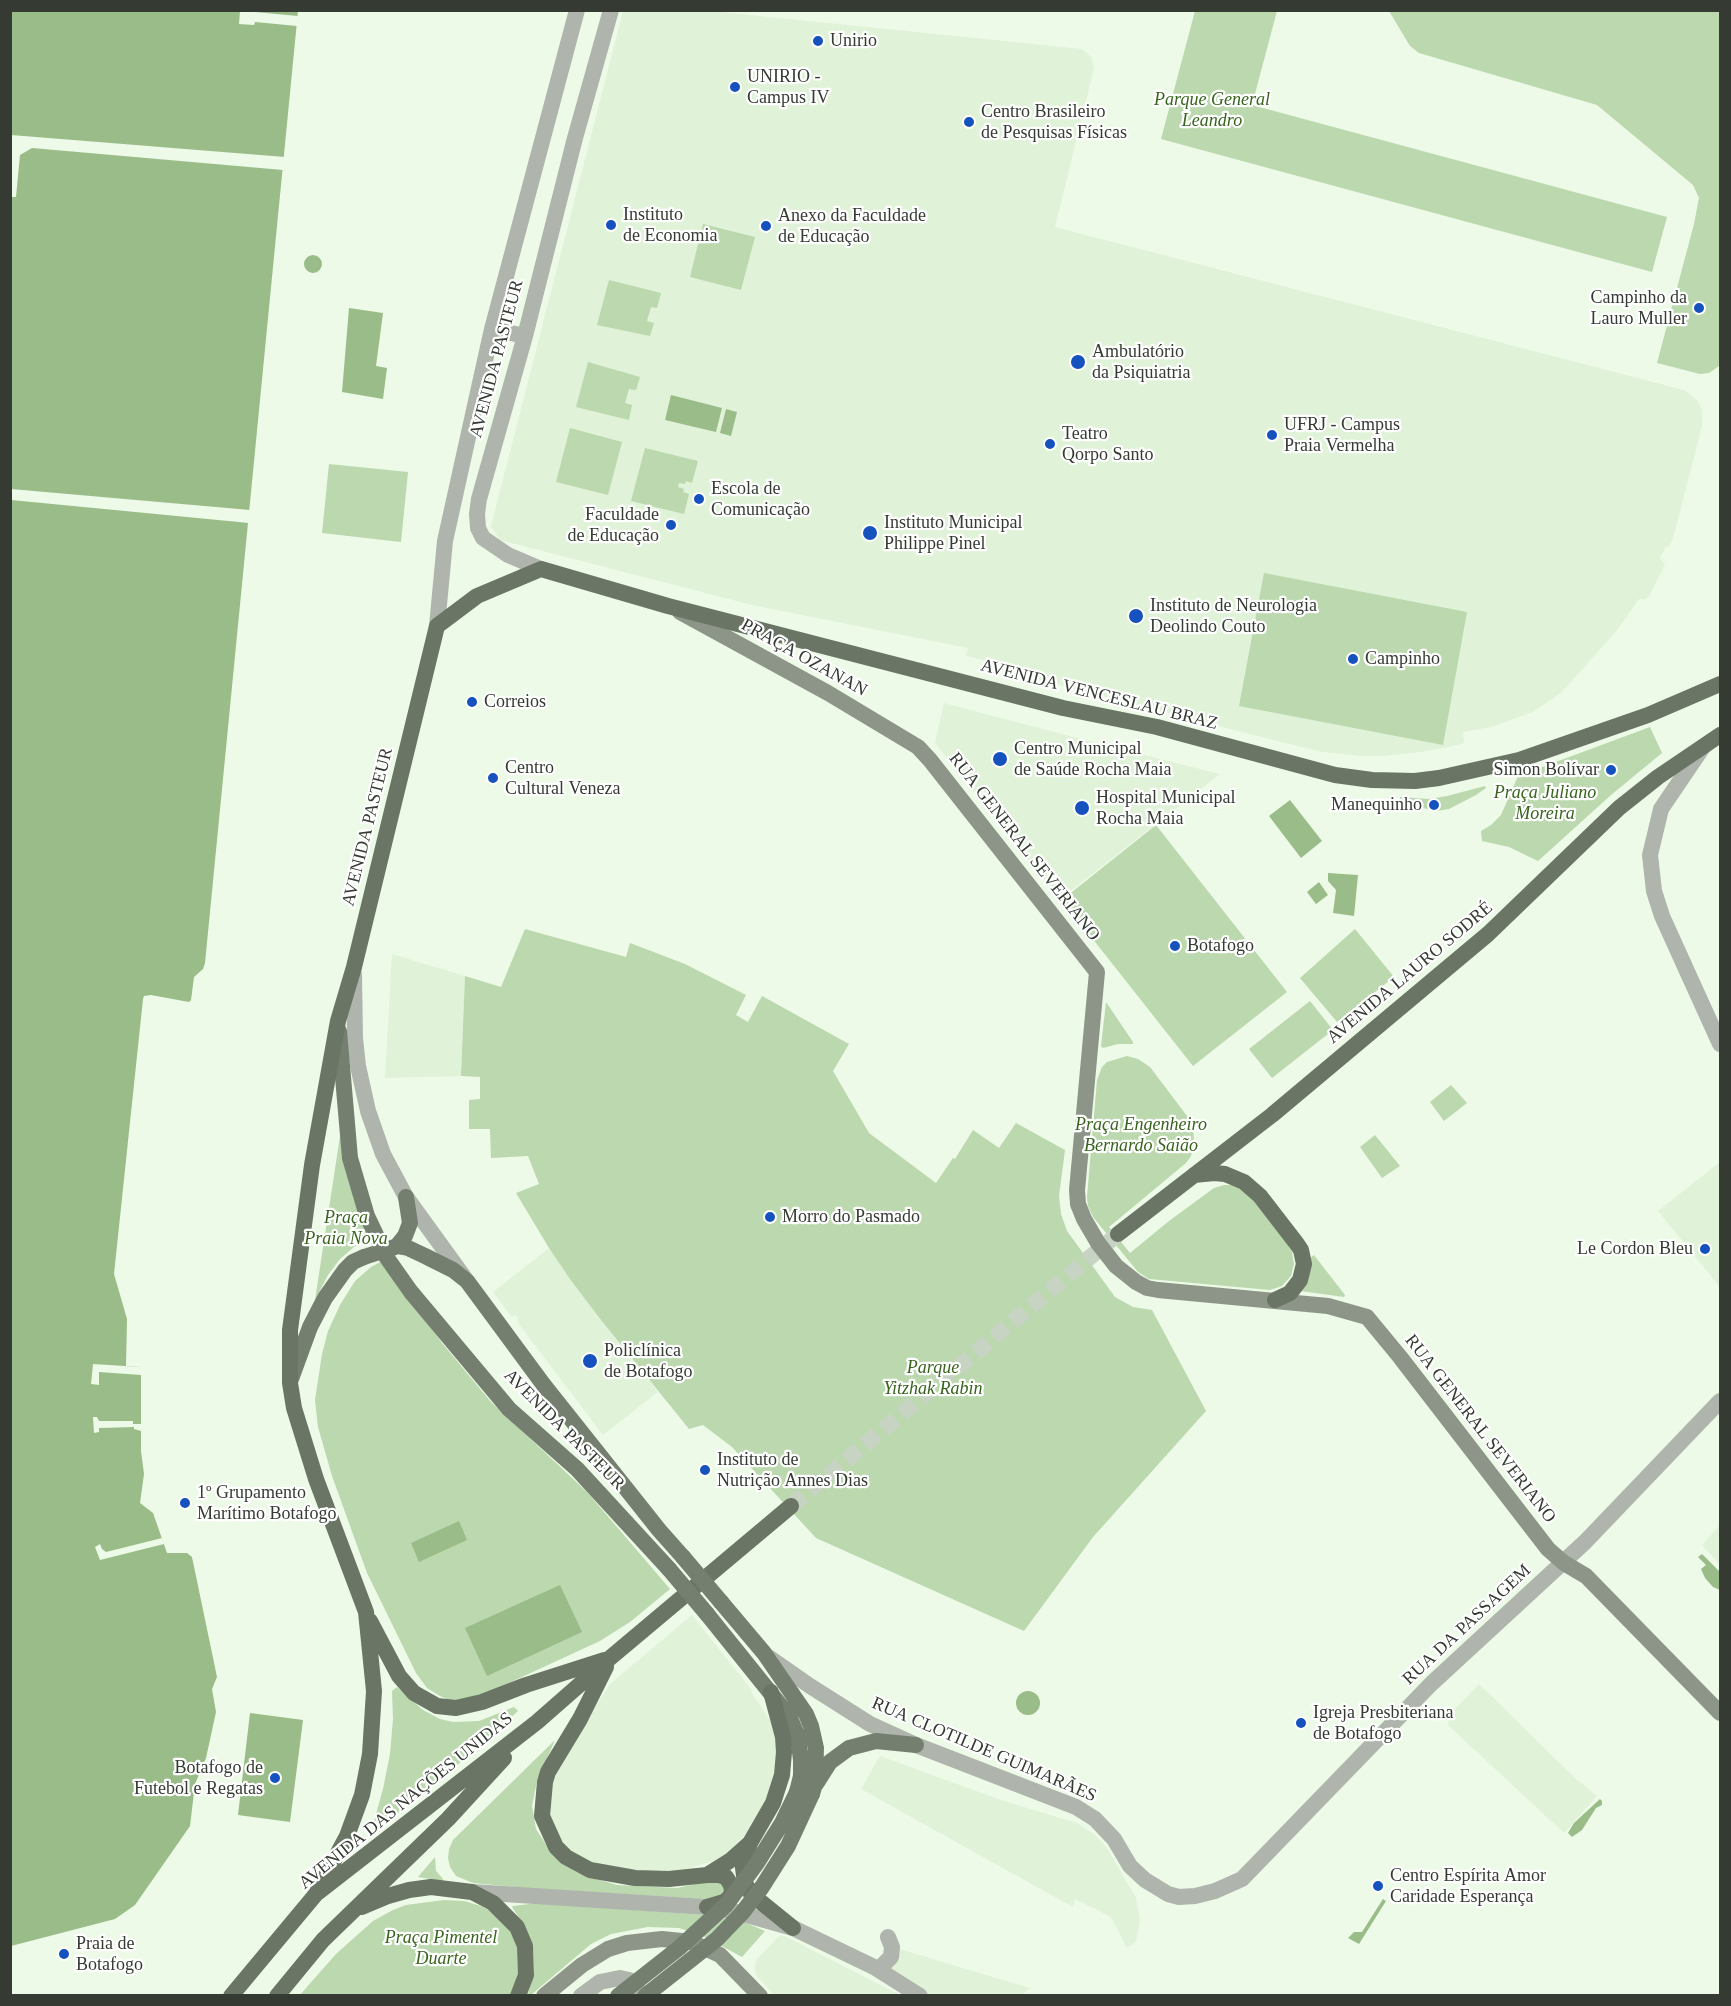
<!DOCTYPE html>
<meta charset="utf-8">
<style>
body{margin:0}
#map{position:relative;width:1731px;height:2006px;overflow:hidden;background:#edfae7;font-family:Georgia,serif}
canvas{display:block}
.frame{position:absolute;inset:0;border:12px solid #353b33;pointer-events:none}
</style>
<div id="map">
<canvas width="1731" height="2006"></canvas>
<div class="frame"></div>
</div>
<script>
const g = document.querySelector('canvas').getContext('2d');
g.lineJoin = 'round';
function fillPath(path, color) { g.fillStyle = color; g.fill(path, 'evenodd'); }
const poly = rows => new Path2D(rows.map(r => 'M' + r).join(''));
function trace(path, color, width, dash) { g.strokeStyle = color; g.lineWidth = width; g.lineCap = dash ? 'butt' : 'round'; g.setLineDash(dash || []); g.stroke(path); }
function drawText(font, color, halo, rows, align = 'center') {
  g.font = font + ' Georgia,serif'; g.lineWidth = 4.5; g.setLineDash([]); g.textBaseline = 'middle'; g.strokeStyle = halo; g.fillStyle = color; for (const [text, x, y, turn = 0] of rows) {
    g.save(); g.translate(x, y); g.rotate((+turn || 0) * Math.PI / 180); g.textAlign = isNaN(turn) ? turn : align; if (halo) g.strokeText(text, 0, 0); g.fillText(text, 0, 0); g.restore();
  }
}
fillPath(poly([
 [623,11,711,11,1082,49,1091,57,1094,68,1055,227,1684,390,1690,394,1698,401,1702,411,1702,426,1673,538,1669,547,1666,546,1660,558,1665,565,1649,596,1645,599,1639,599,1618,629,1562,692,1533,712,1491,727,1463,732,1464,743,1449,747,1421,752,1384,756,1360,756,1323,752,1277,741,998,669,991,662,966,656,968,648,752,605,500,540,491,526],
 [944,703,1073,737,1220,774,1060,899,935,743],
 [392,954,465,976,461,1076,385,1078],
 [1720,1162,1720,1287,1658,1211],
 [549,1248,601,1320,658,1392,603,1435,518,1323,518,1318,515,1315,512,1317,493,1292],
 [1720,1525,1720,1565,1702,1545],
 [692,1615,751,1689,753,1695,770,1720,777,1745,773,1789,749,1830,729,1852,714,1861,683,1870,648,1873,585,1862,564,1846,548,1817,553,1773,610,1684],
 [1479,1684,1575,1778,1597,1796,1564,1833,1449,1726,1448,1721,1451,1713],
 [880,1756,1001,1800,1077,1823,1095,1835,1107,1848,1136,1898,1140,1920,1136,1942,1127,1948,1111,1917,1075,1899,1073,1907,861,1789],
 [779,1936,785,1936,900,1995,774,1995,756,1975,755,1967,757,1959],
 [897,1948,946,1963,1030,1988,1021,1995,930,1995,889,1970,898,1961]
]), '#e0f2d8');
fillPath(poly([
 [1195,11,1277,11,1252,105,1667,217,1652,272,1161,139],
 [1389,11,1720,11,1719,366,1709,373,1700,374,1657,363,1694,224,1699,198,1693,185,1597,105,1419,53,1410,46],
 [703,224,755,237,741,290,690,277],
 [609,280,661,293,657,308,651,307,647,321,654,323,650,336,597,325],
 [588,362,640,377,636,390,629,389,625,403,632,405,629,420,576,407],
 [570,428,622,442,608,495,556,482],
 [645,448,698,461,692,483,686,481,685,484,679,483,678,487,684,489,683,492,689,494,684,514,631,501],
 [329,464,408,472,401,542,322,533],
 [1264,573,1467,612,1443,745,1239,706],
 [1650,727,1662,753,1611,795,1538,861,1509,847,1482,841,1481,831,1491,825,1501,815,1518,776],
 [1485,786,1486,788,1476,795,1449,809,1437,811,1400,803,1400,797,1429,799,1447,796],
 [1156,825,1287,992,1193,1066,1062,900],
 [525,929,626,957,630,943,685,964,746,995,736,1015,748,1022,762,996,849,1044,833,1071,869,1133,936,1183,953,1158,955,1159,973,1130,999,1148,1016,1123,1065,1150,1059,1196,1061,1214,1067,1231,1115,1297,1133,1307,1152,1310,1206,1411,1093,1537,1024,1631,816,1538,732,1447,703,1425,689,1429,601,1320,570,1279,549,1248,516,1193,539,1184,528,1156,491,1158,490,1129,469,1129,469,1100,480,1099,480,1077,461,1076,465,976,501,987],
 [1355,929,1394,977,1337,1022,1300,978],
 [1310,1001,1333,1030,1272,1078,1249,1049],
 [1106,1002,1133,1042,1133,1044,1118,1044,1103,1048,1101,1046],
 [1127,1056,1138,1059,1150,1067,1190,1120,1193,1128,1194,1141,1191,1156,1186,1163,1109,1227,1130,1253,1169,1221,1214,1188,1224,1185,1235,1185,1245,1190,1288,1244,1292,1252,1294,1264,1291,1276,1282,1286,1270,1290,1149,1279,1138,1272,1093,1217,1088,1206,1087,1197,1097,1080,1102,1067,1107,1062],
 [1451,1085,1467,1103,1444,1121,1430,1102],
 [1375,1135,1400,1166,1382,1178,1360,1147],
 [340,1136,372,1238,354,1247,340,1259,328,1275,315,1300],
 [1314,1255,1345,1295,1344,1297,1300,1291,1310,1258],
 [380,1262,408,1294,442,1343,491,1402,587,1492,670,1589,630,1622,600,1641,472,1700,449,1700,440,1696,427,1688,416,1673,367,1573,332,1476,318,1427,315,1400,322,1354,328,1331,340,1305,355,1281,371,1267],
 [397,1687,423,1710,440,1719,453,1722,479,1721,514,1707,518,1711,472,1753,379,1828,375,1828,373,1825,383,1789,390,1754,393,1719,392,1691],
 [555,1740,537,1781,532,1806,536,1829,552,1854,583,1875,617,1885,677,1888,713,1880,724,1884,723,1900,526,1888,473,1883,456,1876,450,1867,448,1858,449,1849,453,1840],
 [435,1857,436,1871,443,1879,442,1881,418,1877],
 [444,1900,464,1901,481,1906,492,1912,511,1932,518,1946,520,1966,512,1995,299,1996,336,1954,373,1921,393,1910,406,1905],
 [537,1903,706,1915,746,1923,765,1931,742,1957,705,1937,679,1928,648,1927,611,1934,591,1944,531,1995,528,1995,534,1971,533,1947,526,1928,512,1907,513,1906]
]), '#bbd8ae');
fillPath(poly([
 [10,11,298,11,205,963,203,969,194,977,191,1000,189,1002,151,995,144,996,143,999,114,1274,127,1319,126,1366,141,1367,141,1451,144,1474,140,1503,153,1513,167,1553,187,1553,192,1557,217,1677,212,1689,216,1712,206,1758,195,1784,190,1826,135,1905,115,1919,11,1946],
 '304 264a9 9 0 1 1 18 0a9 9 0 1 1-18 0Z',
 [349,308,383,313,376,366,387,368,383,399,342,392],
 [671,395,722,408,716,432,665,420],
 [726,409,737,412,731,436,720,433],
 [1290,800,1322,841,1301,858,1269,816],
 [1328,873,1358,875,1354,916,1333,913,1336,890,1328,881],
 [1319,882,1328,895,1316,904,1307,892],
 [459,1521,467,1540,419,1562,411,1543],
 [1702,1554,1720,1572,1720,1590,1713,1587,1705,1578,1701,1569,1706,1565,1698,1557],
 [560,1585,582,1632,487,1676,465,1628],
 '1016 1703a12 12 0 1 1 24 0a12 12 0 1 1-24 0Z',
 [250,1713,303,1720,290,1822,238,1815],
 [1600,1799,1602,1801,1602,1805,1596,1808,1582,1830,1572,1837,1568,1833,1574,1823],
 [1383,1899,1386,1901,1359,1944,1348,1938,1354,1932,1362,1932]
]), '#99bc89');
fillPath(poly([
 [240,11,255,11,255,12,298,16,297,26,255,22,254,25,239,24],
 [11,135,285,157,283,170,32,148,20,155,16,197,11,197],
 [11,489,250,510,249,523,11,500],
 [93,1364,141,1367,141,1375,99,1372,99,1385,91,1384],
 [93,1417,97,1417,99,1421,133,1421,133,1424,141,1424,141,1431,134,1429,134,1427,99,1428,99,1432,94,1433],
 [162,1538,164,1544,100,1560,95,1547,100,1544,102,1549,106,1552]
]), '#edfae7');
trace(poly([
 [791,1506,1118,1234]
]), '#c8d4c3', 16, [16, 8]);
trace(poly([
 [492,329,525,336],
 [541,569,508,555,483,538,478,528,477,514,479,499,525,336,575,138,611,10],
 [437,626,445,541,492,329,577,10],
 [1703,747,1661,809,1650,855,1654,891,1662,916,1720,1044],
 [354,974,355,1038,358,1066,368,1111,383,1154,406,1197,464,1277],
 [767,1656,810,1686,870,1724,916,1745,1076,1807,1095,1819,1114,1839,1130,1866,1145,1880,1168,1894,1179,1897,1195,1896,1215,1891,1242,1879,1431,1684,1585,1542,1720,1401],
 [472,1892,707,1907,736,1912,793,1928,874,1967,920,1996],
 [874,1967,880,1968,891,1957,892,1947,888,1937],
 [581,1996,600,1982,620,1978,629,1980,634,1984,642,1996]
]), '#afb5ac', 16);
trace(poly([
 [680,612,828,693,918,747,930,760,1097,972,1077,1190,1078,1204,1084,1219,1098,1243,1116,1266,1136,1282,1147,1288,1158,1290,1328,1306,1367,1317,1400,1357,1548,1549,1564,1563,1586,1576,1720,1713],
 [544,1996,582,1965,608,1949,627,1943,662,1939,691,1942,720,1955,760,1996]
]), '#8d9589', 16);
trace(poly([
 [339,1031,350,1158,367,1216,387,1258,411,1292,509,1409,577,1469,669,1569],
 [397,1246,405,1236,410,1223,406,1197],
 [392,1248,397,1246,408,1248,425,1256,453,1270,467,1281,543,1384,659,1530,683,1557],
 [291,1379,310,1327,325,1298,345,1270,353,1262,364,1257],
 [721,1602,764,1653,806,1714,811,1726,816,1748,815,1784,812,1794],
 [707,1614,789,1716,798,1737,801,1760,801,1776,797,1792],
 [816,1784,830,1762,849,1748,876,1741,916,1745]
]), '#747f70', 16);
trace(poly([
 [1194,1175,1214,1173,1225,1174,1244,1182,1260,1196,1297,1244,1301,1250,1304,1264,1300,1280,1290,1293,1275,1300],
 [1118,1234,1272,1115,1488,934,1619,808,1658,777,1720,735],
 [370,1621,399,1676,414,1693,437,1706,456,1708,482,1702,526,1685,604,1660],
 [606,1667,580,1719,548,1772,545,1782,542,1816,556,1847,566,1857,590,1870,635,1878,669,1879,707,1875,731,1860,750,1843],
 [771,1692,783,1737,784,1752,782,1775,773,1803,750,1843,743,1868,745,1883,751,1894,793,1928],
 [707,1875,719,1875,726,1877,731,1885,732,1892,729,1898,724,1902,707,1907],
 [316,1894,347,1836,362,1795,370,1754,374,1691,366,1612,316,1479,294,1408,290,1383,290,1330,312,1165,338,1021,354,967,437,626,477,596,541,569,668,606,1063,708,1157,727,1335,775,1372,780,1415,781,1439,778,1519,760,1648,715,1720,684],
 [362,1907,388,1896,409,1890,431,1887,472,1892,493,1903,517,1927,525,1946,526,1975,518,1996],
 [231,1996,316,1894,537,1722,610,1658,791,1506],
 [277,1996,323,1940,448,1819,504,1758]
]), '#6a7565', 16);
trace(poly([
 [364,1257,392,1248],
 [683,1557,721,1602],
 [669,1569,707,1614],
 [618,1996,679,1948,726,1905,757,1863,782,1823,797,1792],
 [645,1996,717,1939,742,1913,762,1887,788,1846,812,1794]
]), '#747f70', 16);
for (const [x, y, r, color] of [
 [818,41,6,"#1552be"],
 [735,87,6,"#1552be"],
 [969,122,6,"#1552be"],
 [611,225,6,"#1552be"],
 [766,226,6,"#1552be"],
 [1699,308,6,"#1552be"],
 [1078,362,8,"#1552be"],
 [1272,435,6,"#1552be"],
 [1050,444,6,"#1552be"],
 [699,499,6,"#1552be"],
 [671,525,6,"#1552be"],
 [870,533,8,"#1552be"],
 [1136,616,8,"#1552be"],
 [1353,659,6,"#1552be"],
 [472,702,6,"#1552be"],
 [1000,759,8,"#1552be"],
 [1611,770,6,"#1552be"],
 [493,778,6,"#1552be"],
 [1434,805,6,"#1552be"],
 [1082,808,8,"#1552be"],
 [1175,946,6,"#1552be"],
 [770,1217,6,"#1552be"],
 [1705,1249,6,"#1552be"],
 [590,1361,8,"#1552be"],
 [705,1470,6,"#1552be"],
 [185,1503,6,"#1552be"],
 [1301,1723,6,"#1552be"],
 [275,1778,6,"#1552be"],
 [1378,1886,6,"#1552be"],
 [64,1954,6,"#1552be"]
]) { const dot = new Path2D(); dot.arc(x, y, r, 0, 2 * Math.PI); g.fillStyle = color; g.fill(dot); trace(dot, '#fff', 2); }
drawText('18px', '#353b33', '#fff', [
 ["Unirio",830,41],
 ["UNIRIO -",747,77],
 ["Campus IV",747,98],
 ["Centro Brasileiro",981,112],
 ["de Pesquisas Físicas",981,133],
 ["Instituto",623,215],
 ["de Economia",623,236],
 ["Anexo da Faculdade",778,216],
 ["de Educação",778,237],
 ["Campinho da",1687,298,"right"],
 ["Lauro Muller",1687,319,"right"],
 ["Ambulatório",1092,352],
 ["da Psiquiatria",1092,373],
 ["UFRJ - Campus",1284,425],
 ["Praia Vermelha",1284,446],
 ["Teatro",1062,434],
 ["Qorpo Santo",1062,455],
 ["Escola de",711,489],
 ["Comunicação",711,510],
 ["Faculdade",659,515,"right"],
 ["de Educação",659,536,"right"],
 ["Instituto Municipal",884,523],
 ["Philippe Pinel",884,544],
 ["Instituto de Neurologia",1150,606],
 ["Deolindo Couto",1150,627],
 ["Campinho",1365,659],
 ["Correios",484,702],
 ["Centro Municipal",1014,749],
 ["de Saúde Rocha Maia",1014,770],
 ["Centro",505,768],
 ["Cultural Veneza",505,789],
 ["Simon Bolívar",1599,770,"right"],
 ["Hospital Municipal",1096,798],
 ["Rocha Maia",1096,819],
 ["Manequinho",1422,805,"right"],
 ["Botafogo",1187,946],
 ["Morro do Pasmado",782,1217],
 ["Le Cordon Bleu",1693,1249,"right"],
 ["Policlínica",604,1351],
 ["de Botafogo",604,1372],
 ["Instituto de",717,1460],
 ["Nutrição Annes Dias",717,1481],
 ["1º Grupamento",197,1493],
 ["Marítimo Botafogo",197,1514],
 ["Igreja Presbiteriana",1313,1713],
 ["de Botafogo",1313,1734],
 ["Botafogo de",263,1768,"right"],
 ["Futebol e Regatas",263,1789,"right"],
 ["Centro Espírita Amor",1390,1876],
 ["Caridade Esperança",1390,1897],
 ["Praia de",76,1944],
 ["Botafogo",76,1965]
], 'left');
drawText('italic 18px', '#38641e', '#fff', [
 ["Parque General",1212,100],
 ["Leandro",1212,121],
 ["Praça Juliano",1545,793],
 ["Moreira",1545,814],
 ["Praça Engenheiro",1141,1125],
 ["Bernardo Saião",1141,1146],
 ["Praça",346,1218],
 ["Praia Nova",346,1239],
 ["Parque",933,1368],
 ["Yitzhak Rabin",933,1389],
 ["Praça Pimentel",441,1938],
 ["Duarte",441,1959]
]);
drawText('18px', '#353b33', '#fff', [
 ["AVENIDA PASTEUR",497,359,-75],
 ["PRAÇA OZANAN",804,658,29],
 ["AVENIDA VENCESLAU BRAZ",1099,695,14],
 ["AVENIDA PASTEUR",368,827,-76],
 ["RUA GENERAL SEVERIANO",1024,847,52],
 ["AVENIDA LAURO SODRÉ",1410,973,-40],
 ["RUA GENERAL SEVERIANO",1480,1429,52],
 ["AVENIDA PASTEUR",564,1430,45],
 ["RUA DA PASSAGEM",1467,1625,-43],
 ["RUA CLOTILDE GUIMARÃES",984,1750,23],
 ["AVENIDA DAS NAÇÕES UNIDAS",406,1801,-39]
]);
</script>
